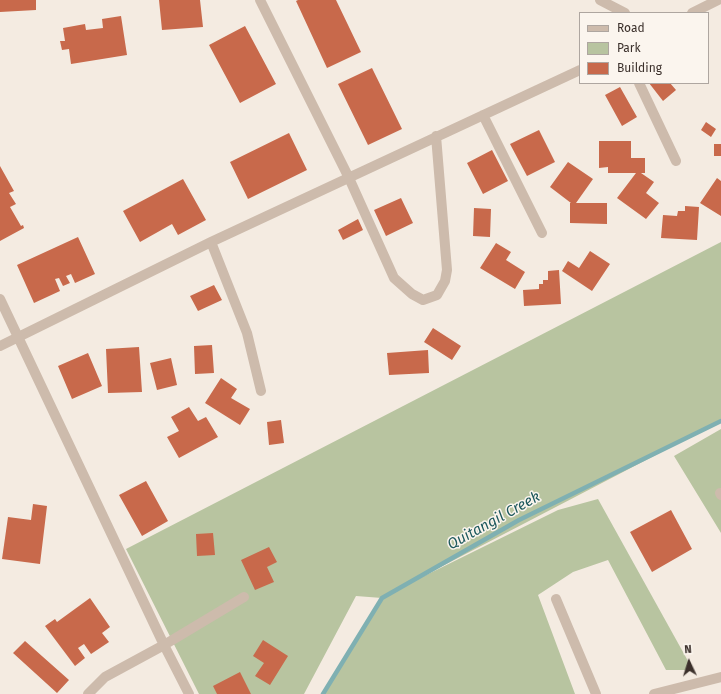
<!DOCTYPE html>
<style>
body{margin:0}
#map{position:relative;width:721px;height:694px;overflow:hidden;background:#f4ebe1;font-family:"Fira Sans",sans-serif}
canvas{display:block}
.legend{position:absolute;left:579px;top:12px;width:130px;height:72px;box-sizing:border-box;background:#fbf5ee;border:1px solid #aea6a0;margin:0;padding:5px 7px;list-style:none;font-size:12px;color:#3b302b}
.legend li{display:flex;align-items:center;gap:8px;height:20px}
.legend b{width:20px;border:1px solid #aea6a0}
.north{position:absolute;left:669px;top:642px;width:40px;height:40px;-webkit-text-stroke:3px #fbf5ee;paint-order:stroke;rotate:356deg;font-size:11px;font-weight:700;line-height:16px;text-align:center;color:#3b302b}
.north::after{content:'';display:block;margin:auto;width:14px;height:18px;background:#3b302b;clip-path:polygon(50% 0,100% 100%,50% 72%,0 100%)}
</style>
<div id="map">
<canvas width="721" height="694"></canvas>
<ul class="legend">
<li><b style="height:5px;background:#cdbbac"></b>Road</li>
<li><b style="height:11px;background:#b8c4a0"></b>Park</li>
<li><b style="height:11px;background:#c8694b"></b>Building</li>
</ul>
<div class="north">N</div>
</div>
<script>
const g = document.querySelector('canvas').getContext('2d');
g.lineJoin = 'round';
function fillPath(path, color) { g.fillStyle = color; g.fill(path, 'evenodd'); }
const poly = rows => new Path2D(rows.map(r => 'M' + r).join(''));
function trace(path, color, width, dash) { g.strokeStyle = color; g.lineWidth = width; g.lineCap = dash ? 'butt' : 'round'; g.setLineDash(dash || []); g.stroke(path); }
function drawText(font, color, halo, rows, align = 'center') {
  g.font = font + ' "Fira Sans",sans-serif'; g.lineWidth = 3; g.setLineDash([]); g.textBaseline = 'middle'; g.strokeStyle = halo; g.fillStyle = color; for (const [text, x, y, turn = 0] of rows) {
    g.save(); g.translate(x, y); g.rotate((+turn || 0) * Math.PI / 180); g.textAlign = isNaN(turn) ? turn : align; if (halo) g.strokeText(text, 0, 0); g.fillText(text, 0, 0); g.restore();
  }
}
fillPath(poly([
 [721,242,721,421,408,584,558,510,598,499,693,670,666,670,608,560,573,572,538,595,575,694,323,694,382,598,356,596,304,694,199,694,126,549],
 [721,429,721,533,674,456]
]), '#b8c4a0');
trace(poly([
 [323,694,382,598,519,520,721,421]
]), '#7fb0b2', 4.5);
fillPath(poly([
 [0,0,36,0,36,10,0,12],
 [159,0,200,0,203,27,162,30],
 [298,0,336,0,361,52,327,68,296,1],
 [121,16,127,55,71,64,69,49,62,50,60,41,65,41,63,28,85,24,86,30,103,28,102,19],
 [245,26,276,84,240,103,209,45],
 [372,68,402,129,368,145,338,84],
 [649,83,670,83,676,90,663,101],
 [620,87,637,117,622,126,605,95],
 [706,122,716,129,711,137,701,130],
 [539,130,555,162,527,176,510,144],
 [289,133,307,170,248,199,230,162],
 [599,141,631,141,631,158,645,158,645,173,641,173,654,182,646,193,659,203,646,219,617,198,636,173,608,173,608,167,599,168],
 [714,144,721,144,721,156,714,156],
 [492,150,508,181,483,194,467,163],
 [568,162,593,179,576,203,607,203,607,224,570,223,570,203,571,203,550,187],
 [0,166,14,191,9,193,16,204,10,207,21,226,23,225,24,228,0,241],
 [717,178,721,181,721,216,700,203],
 [183,179,206,220,178,235,172,224,140,242,123,211],
 [401,198,413,223,386,236,374,210],
 [685,206,699,207,697,240,661,238,663,215,677,216,678,211,685,211],
 [474,208,491,209,490,237,473,236],
 [358,219,363,230,343,240,338,230],
 [78,237,95,274,75,283,71,274,66,276,70,283,63,286,59,278,55,279,60,291,34,303,17,265],
 [496,243,511,252,506,260,525,272,515,289,480,268],
 [590,251,610,264,592,291,562,271,568,261,579,268],
 [559,270,561,304,524,306,523,290,539,289,539,284,543,284,543,280,548,280,548,271],
 [214,285,222,300,198,311,190,296],
 [433,328,461,346,452,360,424,342],
 [212,345,214,373,195,374,194,346],
 [139,347,142,392,108,393,106,349],
 [428,350,429,373,389,375,387,353],
 [88,353,102,386,72,399,58,366],
 [171,358,177,385,157,390,150,363],
 [221,378,237,389,231,398,250,409,240,425,205,403],
 [189,407,198,421,206,417,218,437,179,458,167,437,179,431,171,417],
 [281,420,284,443,269,445,267,422],
 [146,481,168,521,142,536,119,495],
 [33,504,47,506,40,564,2,559,8,517,31,520],
 [671,510,692,549,652,572,630,532],
 [213,533,215,555,197,556,196,534],
 [269,547,277,562,267,567,274,582,255,590,241,560],
 [90,598,110,627,102,633,109,642,91,654,84,644,78,648,85,658,75,666,45,626,55,619,57,622],
 [263,640,288,656,270,685,255,676,264,663,253,656],
 [25,641,69,680,57,693,13,653],
 [240,672,251,694,217,694,213,686]
]), '#c8694b');
trace(poly([
 [260,0,349,178,394,278,412,294,423,300,437,295,445,281,447,270,436,136],
 [600,0,625,13],
 [692,13,718,0],
 [639,83,676,161],
 [483,115,542,233],
 [211,242,247,333,261,391],
 [0,299,164,645,189,694],
 [0,346,211,242,580,70],
 [720,493,721,495],
 [556,599,596,694],
 [88,694,105,677,164,645,244,597],
 [654,694,721,677]
]), '#cdbbac', 10);
drawText('italic 15px', '#1f5a5e', '#fbf5ee', [
 ["Quitangil Creek",494,521,-29]
]);
</script>
